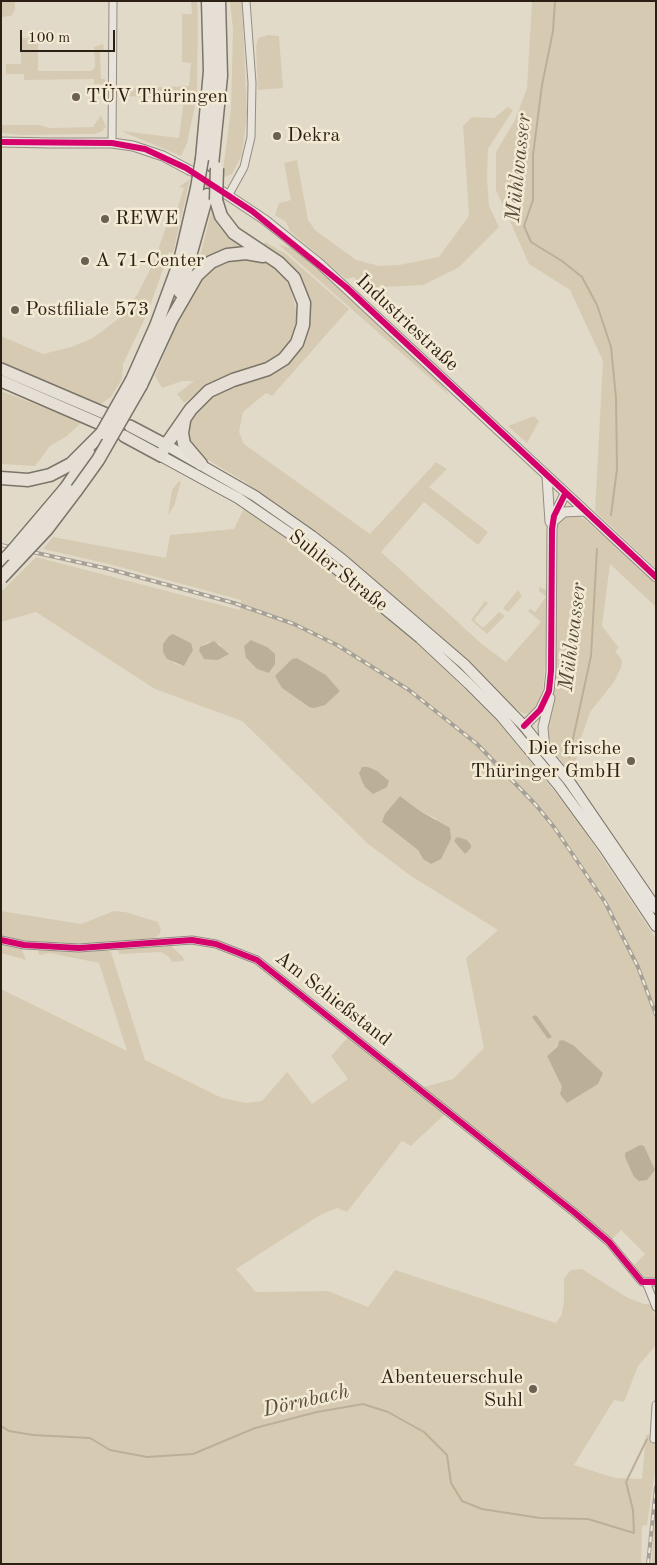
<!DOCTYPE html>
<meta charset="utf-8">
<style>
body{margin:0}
#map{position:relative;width:657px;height:1565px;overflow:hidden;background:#e2dac8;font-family:"Old Standard TT",serif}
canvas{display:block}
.frame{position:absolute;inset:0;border:2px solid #2c1f14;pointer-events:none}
.scale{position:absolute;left:20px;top:30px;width:95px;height:22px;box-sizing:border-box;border:2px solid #2c1f14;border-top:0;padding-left:6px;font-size:15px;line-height:18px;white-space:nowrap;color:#2c1f14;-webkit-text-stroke:4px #f3ead4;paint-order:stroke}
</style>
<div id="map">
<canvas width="657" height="1565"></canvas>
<div class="frame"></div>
<div class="scale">100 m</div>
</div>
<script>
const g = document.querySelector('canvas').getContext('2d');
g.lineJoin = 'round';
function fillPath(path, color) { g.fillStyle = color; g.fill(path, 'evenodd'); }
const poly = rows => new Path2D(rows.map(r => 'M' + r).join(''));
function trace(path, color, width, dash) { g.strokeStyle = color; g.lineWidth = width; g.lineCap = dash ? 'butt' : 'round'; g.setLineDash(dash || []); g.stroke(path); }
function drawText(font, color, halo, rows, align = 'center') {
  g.font = font + ' "Old Standard TT",serif'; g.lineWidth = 5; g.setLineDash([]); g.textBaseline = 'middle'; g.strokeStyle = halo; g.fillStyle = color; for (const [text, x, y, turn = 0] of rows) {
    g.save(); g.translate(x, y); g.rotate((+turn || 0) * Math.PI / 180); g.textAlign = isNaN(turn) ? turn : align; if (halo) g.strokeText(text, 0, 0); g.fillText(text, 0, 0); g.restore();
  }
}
fillPath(poly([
 [1,1,15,1,15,10,11,16,1,17],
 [191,1,197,1,198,12,197,97,187,143,181,156,121,131,179,138,184,98,121,96,121,89,189,86,191,63,182,62,182,14,192,14],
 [230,1,242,1,247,114,242,155,232,174,222,178,231,109,233,29],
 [532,1,656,1,656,569,595,511,603,361,570,290,529,264,496,190,496,152,515,120,527,88],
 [268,35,279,36,283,88,258,90,256,47,258,38],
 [21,38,36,38,36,43,38,43,38,71,91,71,95,67,94,47,103,44,104,50,100,51,101,79,105,79,106,84,94,84,94,79,24,80,24,74,6,74,6,64,21,64],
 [508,107,513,110,488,149,487,178,489,206,499,227,458,268,423,285,363,288,354,277,346,279,290,231,286,222,275,215,279,203,291,200,284,163,297,160,308,220,315,230,356,260,379,266,399,265,439,257,469,216,463,126,472,117,494,118],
 [101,115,106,127,101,132,94,134,22,135,1,133,1,125,39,125,50,128,93,127],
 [190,179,173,253,169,252,148,312,123,364,122,379,111,397,98,406,62,388,1,364,1,336,43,354,71,347,93,338,118,319,137,295,153,264,166,227,171,228,184,188,179,187],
 [212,208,250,249,200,266,198,265],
 [265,242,286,254,349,309,272,396,266,393,243,412,239,432,244,444,370,534,436,462,447,469,429,487,488,532,478,545,424,502,381,552,483,645,506,662,541,622,528,611,530,609,535,612,546,597,539,591,539,587,547,590,548,631,543,688,541,701,535,709,529,713,524,714,511,706,245,482,196,453,186,439,189,419,211,396,228,387,261,377,307,331,310,310,304,284,290,264,263,246],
 [278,244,297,250,326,274,438,379,450,396],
 [256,258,271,263,282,272,291,290,297,313,293,337,284,351,274,359,212,382,184,403,177,394,194,381,182,381,162,388,155,376,188,298,196,281,223,261],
 [1,391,4,392,82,422,67,436,50,446,35,466,1,464],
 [534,416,539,421,527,443,508,426],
 [179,481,181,482,174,506,168,515,172,490],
 [244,508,336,573,416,641,497,721,574,815,656,939,656,1277,643,1277,633,1266,645,1254,621,1230,609,1242,448,1111,411,1146,402,1141,347,1212,337,1208,320,1215,236,1269,256,1292,328,1291,368,1307,395,1270,556,1323,562,1314,564,1300,564,1278,571,1270,582,1269,628,1298,644,1304,651,1304,656,1319,656,1345,638,1366,624,1402,614,1400,574,1465,615,1478,642,1479,646,1435,656,1435,656,1464,647,1525,642,1526,641,1564,1,1564,1,989,127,1051,99,963,50,953,40,955,38,953,39,949,106,950,111,952,145,1060,222,1098,246,1103,262,1101,287,1072,312,1104,348,1079,331,1056,351,1034,429,1095,424,1087,453,1079,484,1048,466,958,498,930,411,876,367,843,242,721,155,689,36,612,1,622,1,592,36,557,240,610,241,600,109,564,43,549,53,537,166,558,170,535,234,529],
 [173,634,191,643,190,656,184,666,173,663],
 [251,640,267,647,272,669,269,673,257,669,246,659],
 [208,642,220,644,222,649,211,659,204,659,199,651,201,647],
 [297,658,326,675,340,691,309,707,282,688],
 [400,796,420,811,437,819,423,859,418,850,382,822],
 [563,1040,573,1045,602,1073,562,1087,547,1056],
 [566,515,575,515,584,519,656,581,656,607,610,564,602,626,619,648,615,651,622,660,621,668,614,682,590,712,579,744,573,778,545,739,556,537,557,524,561,517],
 [518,590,522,596,508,612,503,608],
 [485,601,488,603,474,620,483,628,499,612,505,616,487,634,471,620],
 [1,911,81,924,114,911,125,912,158,922,161,931,159,935,148,942,21,947,26,960,1,953],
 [170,945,183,957,184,961,172,962,169,957,161,952,119,954,118,948],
 [656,1503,656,1564,652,1564,653,1531]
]), '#d6cbb2');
fillPath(poly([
 [173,634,191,643,193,650,184,666,167,659,163,652,163,644,169,636],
 [251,640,267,647,275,654,275,664,269,673,257,669,246,658,244,646],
 [214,641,229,654,218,660,204,659,199,651,200,647],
 [297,658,326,675,340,691,325,705,314,708,309,707,282,688,275,676,292,659],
 [362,767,368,767,377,771,389,781,387,787,373,794,365,787,362,781,359,773],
 [400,796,420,811,450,828,451,839,441,859,431,864,423,859,418,850,382,822,385,814],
 [457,837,467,840,471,845,471,848,465,854,454,841],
 [536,1015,552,1037,548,1039,532,1017],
 [563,1040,573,1045,603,1073,598,1084,567,1103,560,1094,562,1087,547,1056,558,1046,559,1041],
 [640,1145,644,1146,655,1170,647,1180,639,1181,634,1177,625,1157,625,1153]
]), '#bcaf98');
trace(poly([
 [555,1,553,31,542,85,533,155,533,200,524,226,531,242,562,261,582,277,597,305,611,347,616,398,617,469,611,515],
 [569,757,591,656,597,549],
 [1,1426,9,1431,33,1435,90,1438,110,1450,147,1457,193,1454,255,1428,317,1412,363,1404,388,1412,424,1432,447,1455,451,1483,462,1501,482,1509,540,1518,588,1519,634,1533],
 [634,1533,633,1510,626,1482,647,1439]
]), '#bcaf98', 2);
trace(poly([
 [195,174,217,188]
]), '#beb5a4', 9, [9, 4.5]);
const minor = poly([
 [112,143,113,1],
 [228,196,244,167,251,137,252,83,246,1],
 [1,940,24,945,79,948,192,940,216,944,257,960,575,1213,609,1242,642,1282,656,1282],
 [646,1282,656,1307],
 [654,1439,656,1405]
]);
const tertiary = poly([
 [1,142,50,143],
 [52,143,112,143,133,146,163,156,191,171],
 [217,188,265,220,320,264,656,577],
 [547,477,550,522],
 [555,520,564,512,584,511],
 [524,726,540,710,549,691,551,671,552,529,554,516,565,494],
 [545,751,543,727,550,698]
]);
const secondary = poly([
 [166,445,255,496,312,536,343,560,464,664,524,726,569,781,656,908],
 [161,456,238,498,311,548,420,638,469,684,501,716,559,786,605,849,656,926]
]);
const primary = poly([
 [1,369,104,413],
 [1,381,98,423],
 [124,436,161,456,166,445,130,426]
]);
const motorway = poly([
 [202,159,210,71,208,1],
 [212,165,221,76,219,1],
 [180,292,207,195],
 [132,380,156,326,180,261,197,188],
 [141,385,171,320,197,275,211,262,227,255,246,253,263,256],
 [184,421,182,433,184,444,201,464],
 [166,445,191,409,209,391,233,380,268,369,284,359,297,343,303,325,304,303,294,278,279,263,234,233,221,216,216,200],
 [1,478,28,480,50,475,71,464,102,433],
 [66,488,89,454],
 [1,563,10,554]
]);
trace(minor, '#938d82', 9);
trace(tertiary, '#938d82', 11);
trace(secondary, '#7a7469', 12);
trace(primary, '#7a7469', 14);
trace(motorway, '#7a7469', 15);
trace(minor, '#e8e4db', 7);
trace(tertiary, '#e8e4db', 9);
trace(secondary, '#e8e4db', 10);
trace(primary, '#e5dfd5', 11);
trace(motorway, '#e5dfd5', 12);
const rail = poly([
 [1,545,109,569,234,603,294,624,337,645,409,690,477,744,536,805,554,827,605,902,638,967,656,1015],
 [648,1564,656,1487]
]);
trace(rail, '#a5a098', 4);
trace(rail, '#f3ead4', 2, [5.5]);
const motorwayBridge = poly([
 [197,188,202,159],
 [216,200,217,168],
 [102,433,132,380],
 [10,554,66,488],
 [1,578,47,529,75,492,98,460,141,385]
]);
trace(motorwayBridge, '#7a7469', 15, []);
trace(motorwayBridge, '#e5dfd5', 12);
trace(poly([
 [1,142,112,143,145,149,186,168,252,211,346,287,656,577],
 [524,726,540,710,549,691,551,671,552,529,554,516,565,494],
 [1,940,24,945,79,948,192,940,216,944,257,960,575,1213,609,1242,642,1282,656,1282]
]), '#d6006c', 6);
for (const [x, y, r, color] of [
 [76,97,5,"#6c6053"],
 [277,136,5,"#6c6053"],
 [105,219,5,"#6c6053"],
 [85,261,5,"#6c6053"],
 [15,310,5,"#6c6053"],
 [631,761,5,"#6c6053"],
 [533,1389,5,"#6c6053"]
]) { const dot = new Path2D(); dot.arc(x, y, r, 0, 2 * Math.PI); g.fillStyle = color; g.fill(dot); trace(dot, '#f3ead4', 2); }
drawText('20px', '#2c1f14', '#f3ead4', [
 ["TÜV Thüringen",86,97],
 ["Dekra",287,136],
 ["REWE",115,219],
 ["A 71-Center",95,261],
 ["Postfiliale 573",25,310],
 ["Die frische",621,749,"right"],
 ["Thüringer GmbH",621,772,"right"],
 ["Abenteuerschule",523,1378,"right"],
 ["Suhl",523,1401,"right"]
], 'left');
drawText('20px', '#2c1f14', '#f3ead4', [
 ["Industriestraße",407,323,43],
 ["Suhler Straße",338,571,38],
 ["Am Schießstand",333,999,38]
]);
drawText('italic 21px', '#584b3b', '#f3ead4', [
 ["Mühlwasser",519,168,-84],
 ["Mühlwasser",573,637,-83],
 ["Dörnbach",306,1401,-13]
]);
</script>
